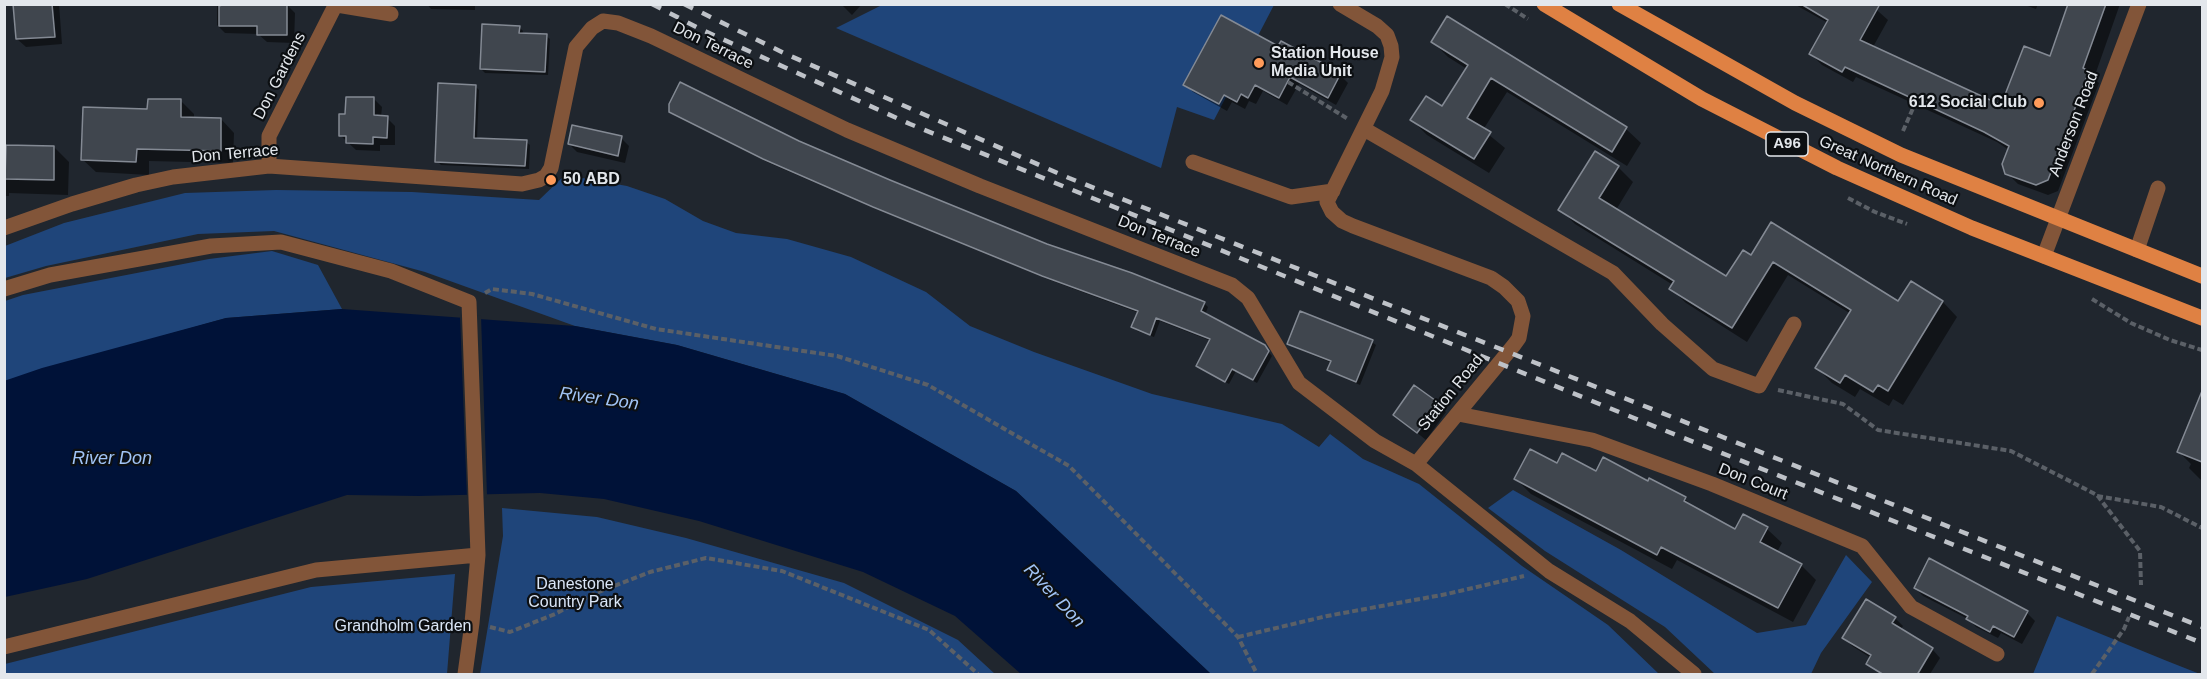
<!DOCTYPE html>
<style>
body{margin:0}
#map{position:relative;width:2207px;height:679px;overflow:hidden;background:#20262e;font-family:Arial,sans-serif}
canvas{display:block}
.frame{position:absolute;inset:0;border:6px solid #e3e7ec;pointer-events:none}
</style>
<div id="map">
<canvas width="2207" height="679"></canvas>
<div class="frame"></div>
</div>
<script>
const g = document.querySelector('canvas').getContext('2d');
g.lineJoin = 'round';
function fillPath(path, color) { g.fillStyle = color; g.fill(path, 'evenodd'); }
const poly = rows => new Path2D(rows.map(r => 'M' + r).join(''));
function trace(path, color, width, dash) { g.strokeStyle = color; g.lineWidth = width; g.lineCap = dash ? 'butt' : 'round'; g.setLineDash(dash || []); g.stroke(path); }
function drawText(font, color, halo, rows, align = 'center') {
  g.font = font + ' Arial,sans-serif'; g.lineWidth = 4.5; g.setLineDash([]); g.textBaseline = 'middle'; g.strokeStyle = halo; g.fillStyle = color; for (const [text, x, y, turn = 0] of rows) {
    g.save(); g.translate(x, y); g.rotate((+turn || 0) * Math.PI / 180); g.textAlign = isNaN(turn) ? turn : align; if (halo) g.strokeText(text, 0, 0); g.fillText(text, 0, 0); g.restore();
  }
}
fillPath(poly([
 [882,5,1274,5,1214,120,1177,107,1161,168,836,28],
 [565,175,627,186,665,199,703,221,736,233,787,239,851,257,926,292,970,326,1034,352,1152,394,1282,424,1319,447,1330,434,1363,459,1419,484,1522,566,1608,625,1659,674,1211,674,1016,491,845,394,677,345,575,326,425,272,274,231,198,234,46,266,5,278,5,246,64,223,185,193,276,190,412,192,539,200],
 [272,251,318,265,342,309,226,318,5,381,5,301,23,295,209,259],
 [1513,490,1621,550,1757,633,1806,625,1846,555,1872,582,1821,653,1811,674,1715,674,1665,627,1545,551,1488,508],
 [502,508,597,517,686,538,844,583,958,640,995,674,480,674,503,536],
 [455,574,447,674,5,674,5,664,311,587],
 [2057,616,2167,661,2200,674,2033,674]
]), '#1f457a');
fillPath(poly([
 [342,309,575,326,677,345,845,394,1016,491,1211,674,1021,674,955,616,863,572,699,521,604,499,540,493,419,496,347,495,87,579,5,597,4,381,42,368,226,318]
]), '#001238');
fillPath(poly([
 [460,315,481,316,487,497,467,498]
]), '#20262e');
fillPath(poly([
 [15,4,59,4,62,44,26,47,17,39],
 [217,4,287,5,295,13,294,43,267,42,258,34,225,33,217,25],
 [427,4,475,4,475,10,431,9],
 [841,4,862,4,852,15],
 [1794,4,1870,4,1888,20,1873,47,2002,107,2051,58,2070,4,2120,4,2094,78,2099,83,2058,191,2048,195,2018,184,2007,173,2009,150,1997,142,1856,77,1853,82,1822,65,1811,54,1828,23],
 [2022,4,2038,4,2036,9],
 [519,27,523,31,522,34,546,36,550,39,548,75,485,73,481,69],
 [1433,42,1626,129,1641,143,1627,166,1507,92,1483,130,1505,148,1489,173,1427,135,1412,120,1443,108,1467,69,1448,57],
 [1281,43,1340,75,1348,83,1336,105,1299,84,1287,105,1263,91,1256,104,1249,101,1245,109,1232,102,1227,111,1193,92,1185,84,1278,49],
 [475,86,479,90,477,139,526,142,530,145,529,169,441,165,437,161],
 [374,99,382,107,381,117,387,118,395,126,395,145,380,145,380,151,356,150,340,135,347,116],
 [181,101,194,114,194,118,221,119,234,133,233,163,149,161,149,175,96,172,82,159,149,111],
 [671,112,798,142,1047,245,1204,303,1208,307,1205,315,1268,351,1272,356,1257,383,1236,371,1229,384,1198,366,1211,341,1160,321,1154,337,1137,331,1133,327,1139,313,1047,279,878,210,769,163,675,116],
 [621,138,629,146,625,163,577,152,569,144],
 [4,147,54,147,69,162,68,195,9,193,9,196,4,196],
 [1618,167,1633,182,1616,210,1727,278,1751,257,1771,224,1899,303,1911,283,1943,302,1957,317,1903,405,1893,399,1889,406,1860,389,1855,397,1832,383,1817,368,1851,314,1788,275,1747,342,1686,303,1671,289,1673,285,1575,224,1560,209],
 [1301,313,1372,342,1376,345,1360,385,1333,373,1329,370,1332,363,1293,347,1289,344],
 [2201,397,2202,398,2202,481,2189,468,2191,464,2179,452],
 [1438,404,1446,412,1426,440,1395,415],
 [1558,465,1648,483,1685,499,1695,509,1736,531,1767,529,1782,543,1777,552,1801,565,1816,580,1793,622,1677,560,1672,569,1531,494,1516,479],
 [1915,588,2027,613,2035,621,2022,644,2001,633,1998,638,1976,627,1968,619,1923,596],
 [1895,618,1903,626,1900,630,1933,650,1940,658,1930,674,1881,674,1868,663,1871,658,1852,646,1844,638]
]), '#0007');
const building = poly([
 [13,4,52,4,55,37,16,39,13,4],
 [225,4,287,4,287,35,257,35,257,26,219,26,219,6,225,4],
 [1801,4,1880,4,1860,40,2001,105,2024,46,2050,56,2068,4,2106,4,2083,68,2089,71,2048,180,2036,185,2005,174,2002,164,2009,146,1984,132,1845,67,1842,72,1809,54,1828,20,1801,4],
 [1221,15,1278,46,1281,41,1341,73,1328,98,1290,77,1279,98,1255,85,1248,98,1241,94,1237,102,1224,95,1219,104,1183,85,1221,15],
 [1447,16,1627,127,1612,152,1491,78,1467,118,1491,132,1474,159,1410,120,1426,96,1442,106,1468,65,1431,42,1447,16],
 [482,24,520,26,519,33,547,34,545,72,480,69,482,24],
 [680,82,799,141,890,180,1047,244,1132,273,1205,302,1201,311,1265,345,1269,351,1253,380,1232,369,1225,382,1196,366,1210,339,1156,318,1150,335,1131,327,1138,311,1042,276,873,207,763,159,669,112,669,104,680,82],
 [438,83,476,85,474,138,527,140,525,166,435,162,438,83],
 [346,97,374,97,374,115,388,116,387,138,373,137,373,144,346,143,346,136,339,136,339,114,345,114,346,97],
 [148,99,181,99,181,117,221,118,221,151,137,149,136,162,81,160,83,107,147,109,148,99],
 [572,125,622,136,618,156,568,144,572,125],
 [6,145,54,146,54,180,5,179,6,145],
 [1595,151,1619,166,1599,198,1726,276,1743,250,1751,255,1771,222,1898,301,1911,281,1943,301,1888,391,1878,385,1873,392,1845,375,1840,383,1815,368,1851,310,1773,262,1732,328,1669,289,1674,281,1558,210,1595,151],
 [1300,311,1373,340,1356,382,1327,370,1331,361,1287,344,1300,311],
 [1414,385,1439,403,1417,433,1393,415,1414,385],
 [2202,391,2202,462,2177,452,2202,391],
 [1530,449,1557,463,1562,453,1596,471,1603,457,1648,481,1649,478,1686,497,1684,501,1735,529,1743,514,1768,527,1760,542,1802,564,1778,608,1661,547,1657,555,1514,479,1530,449],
 [1929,558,2028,611,2014,637,1993,626,1990,632,1966,619,1968,616,1914,588,1929,558],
 [1866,599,1896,617,1892,623,1933,648,1917,675,1884,675,1866,664,1871,655,1842,638,1866,599]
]);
fillPath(building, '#40464e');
trace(building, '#848a94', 1.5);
trace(poly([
 [1505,4,1528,19],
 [1288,82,1348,119],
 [1903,131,1914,106],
 [1848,198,1875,212,1907,224],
 [485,293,492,289,532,294,656,329,837,356,928,385,1069,466,1238,637,1257,674],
 [2092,299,2131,323,2170,340,2202,350],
 [1778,390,1843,404,1878,430,2011,451,2097,495,2140,551,2141,585],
 [2097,496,2161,507,2202,528],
 [490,627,510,632,555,614,591,595,650,572,706,558,782,571,929,630,978,674],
 [1238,637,1327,616,1447,594,1524,576],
 [2092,674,2124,629,2129,617]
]), '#5b6067', 4, [6, 3]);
trace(poly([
 [1340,4,1377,26,1387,35,1391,46,1392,57,1382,91,1327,202,1332,212,1342,221,1353,226,1491,278,1504,287,1518,301,1523,316,1519,338,1514,345,1416,464],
 [337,5,391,14],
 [1364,129,1613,273,1662,324,1713,369,1759,386,1794,324],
 [1193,162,1291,197,1333,191],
 [269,166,269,136,336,4],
 [4,228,72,204,136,185,173,177,269,166,522,184,539,180,546,176,551,168,576,47,592,28,603,21,618,23,651,36,847,130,980,186,1232,285,1248,298,1299,383,1375,441,1416,464,1549,571,1630,621,1694,674],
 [2137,250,2158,188],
 [2044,256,2139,4],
 [4,289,50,275,211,246,281,242,391,271,469,302,478,555,472,623,465,674],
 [1458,414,1592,440,1712,484,1862,546,1911,607,1997,654],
 [4,647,316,570,478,555]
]), '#825539', 15);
trace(poly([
 [1544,4,1702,99,1837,168,1972,228,2202,318],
 [1619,4,1795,103,1901,155,2202,276]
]), '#df8143', 15);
trace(poly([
 [652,4,700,29,910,124,1661,429,2202,643],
 [684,4,786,54,1069,178,2202,627]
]), '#bec2c8', 4.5, [10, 10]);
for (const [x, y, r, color] of [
 [1259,63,6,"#ff9b5a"],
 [2039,103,6,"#ff9b5a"],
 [551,180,6,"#ff9b5a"]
]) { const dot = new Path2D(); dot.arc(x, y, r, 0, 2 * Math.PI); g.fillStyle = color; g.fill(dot); trace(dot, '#0c0f12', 2); }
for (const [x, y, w] of [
 [1787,144,42]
]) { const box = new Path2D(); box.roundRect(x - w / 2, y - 12, w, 24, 4.5); g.fillStyle = '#0c0f12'; g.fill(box); trace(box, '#e3e7ec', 1.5); }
drawText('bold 15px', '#e3e7ec', null, [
 ["A96",1787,144]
]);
drawText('16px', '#e3e7ec', '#0c0f12', [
 ["Don Terrace",713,46,26],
 ["Don Gardens",280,76,-63],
 ["Anderson Road",2074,124,-69],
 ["Don Terrace",235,154,-5],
 ["Great Northern Road",1888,171,24],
 ["Don Terrace",1159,237,22],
 ["Station Road",1451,393,-51],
 ["Don Court",1753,482,22]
]);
drawText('bold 16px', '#e3e7ec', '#0c0f12', [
 ["Station House",1271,54],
 ["Media Unit",1271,72],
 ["612 Social Club",2027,103,"right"],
 ["50 ABD",563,180]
], 'left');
drawText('16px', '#dae6f7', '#0c0f12', [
 ["Danestone",575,585],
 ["Country Park",575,603],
 ["Grandholm Garden",403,627]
]);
drawText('italic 18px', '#a1c4f6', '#0c0f12', [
 ["River Don",599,399,8],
 ["River Don",112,459],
 ["River Don",1054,596,47]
]);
</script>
